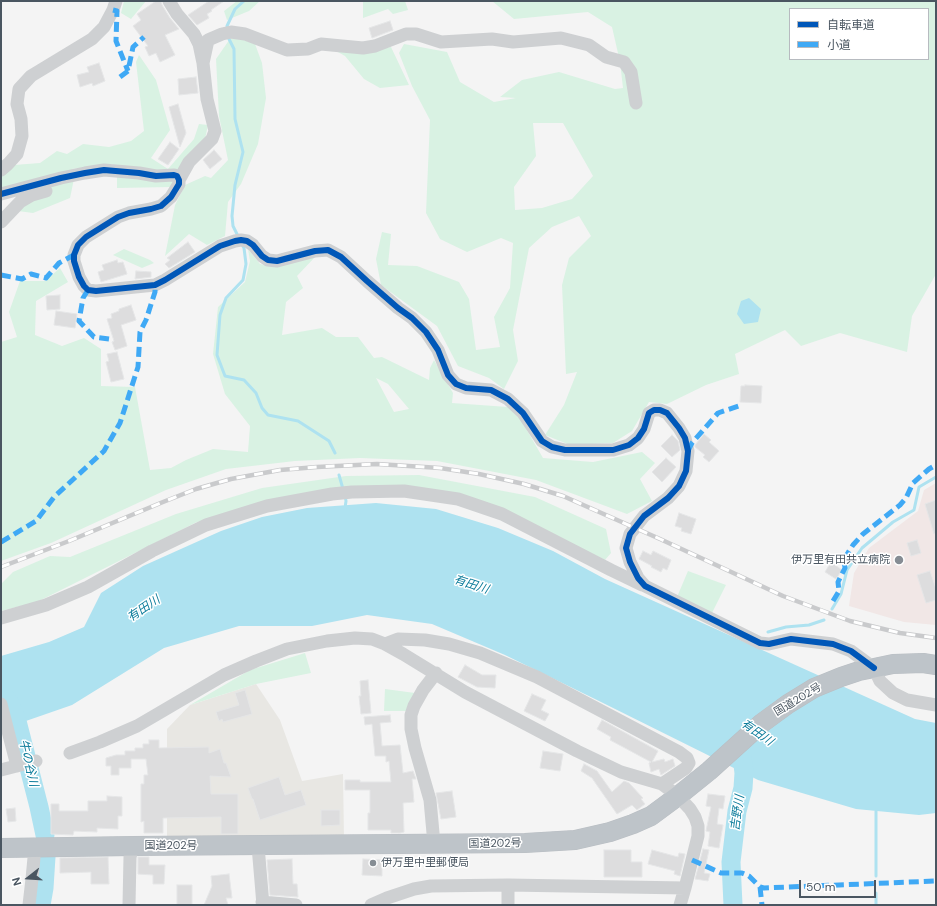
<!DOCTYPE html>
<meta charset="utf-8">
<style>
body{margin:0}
#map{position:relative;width:937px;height:906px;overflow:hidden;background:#f4f4f4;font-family:"DM Sans","Noto Sans JP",sans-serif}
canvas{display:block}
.frame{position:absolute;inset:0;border:2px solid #4a5661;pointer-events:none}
.legend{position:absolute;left:789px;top:8px;width:140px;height:52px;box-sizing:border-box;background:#fff;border:1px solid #b7bbc0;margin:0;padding:5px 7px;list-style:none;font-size:12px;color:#4a5661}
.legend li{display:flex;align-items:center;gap:8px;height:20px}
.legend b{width:20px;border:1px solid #b7bbc0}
.north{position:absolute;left:8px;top:858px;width:40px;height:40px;-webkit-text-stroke:3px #fff;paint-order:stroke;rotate:253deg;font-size:11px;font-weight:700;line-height:16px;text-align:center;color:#4a5661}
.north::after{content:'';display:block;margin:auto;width:14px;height:18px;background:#4a5661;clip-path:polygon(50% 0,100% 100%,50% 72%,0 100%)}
.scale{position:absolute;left:799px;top:880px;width:77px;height:18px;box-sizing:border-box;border:2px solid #4a5661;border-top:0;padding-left:5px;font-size:12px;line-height:14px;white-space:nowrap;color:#4a5661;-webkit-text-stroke:3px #fff;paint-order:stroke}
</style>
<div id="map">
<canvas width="937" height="906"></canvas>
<div class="frame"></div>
<ul class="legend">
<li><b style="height:5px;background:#0057b8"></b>自転車道</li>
<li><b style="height:5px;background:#3fa9f5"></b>小道</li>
</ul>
<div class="north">N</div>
<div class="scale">50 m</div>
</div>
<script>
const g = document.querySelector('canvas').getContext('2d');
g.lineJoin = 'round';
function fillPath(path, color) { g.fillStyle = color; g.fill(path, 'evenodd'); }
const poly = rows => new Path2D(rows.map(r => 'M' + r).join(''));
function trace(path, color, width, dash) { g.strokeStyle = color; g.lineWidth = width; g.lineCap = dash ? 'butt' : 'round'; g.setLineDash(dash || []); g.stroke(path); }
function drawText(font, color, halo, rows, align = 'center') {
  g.font = font + ' "DM Sans","Noto Sans JP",sans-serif'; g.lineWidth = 3; g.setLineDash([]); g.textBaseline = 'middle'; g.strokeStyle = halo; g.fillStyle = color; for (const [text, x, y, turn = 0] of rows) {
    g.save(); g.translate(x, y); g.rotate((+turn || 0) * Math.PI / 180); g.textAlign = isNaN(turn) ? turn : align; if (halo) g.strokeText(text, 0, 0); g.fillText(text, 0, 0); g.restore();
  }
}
fillPath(poly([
 [256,684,280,720,302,781,343,774,344,839,167,839,167,729,190,705]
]), '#e8e7e3');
fillPath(poly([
 [936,483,936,625,904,622,849,606,854,573,869,548,918,511,924,490]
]), '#f1e7e6');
fillPath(poly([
 [124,1,146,1,131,19,121,13],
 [237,1,260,1,249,11,227,20,224,11],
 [363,1,405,1,408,10,393,14,388,9,363,18],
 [492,1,936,1,936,274,912,316,907,352,840,333,801,346,785,330,735,354,739,374,706,385,667,404,649,402,632,431,613,443,570,445,545,435,564,405,577,372,566,374,562,285,569,258,591,236,579,216,552,227,529,248,513,330,518,361,504,389,489,378,458,366,437,326,381,285,376,259,382,232,391,234,388,265,417,266,459,282,469,299,476,350,500,347,494,317,510,288,513,243,501,238,467,252,440,239,426,213,430,120,412,86,399,53,404,44,447,52,460,82,494,102,516,98,500,97,522,80,559,72,615,89,623,88,620,62,612,27,588,12,514,19],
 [790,9,928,9,928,59,790,59],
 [533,123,563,123,593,176,572,199,542,208,515,210,514,187,536,156],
 [232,36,255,44,262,63,266,98,258,144,241,184,228,202,225,236,207,245,189,234,165,256,175,205,185,185,205,176,211,178,228,160,219,116,216,59],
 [391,47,409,85,380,88,364,79,345,56,336,51],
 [139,55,156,80,170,130,151,158,168,169,194,139,199,124,208,125,204,144,171,187,117,188,117,175,113,164,72,169,74,179,70,198,33,213,18,211,28,185,1,188,1,175,14,165,40,163,57,151,67,154,83,144,109,147,131,141,144,131,136,62],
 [124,249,150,260,154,263,142,268,113,255],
 [248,249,260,264,275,267,316,256,297,276,303,288,286,302,282,335,322,328,336,337,358,337,374,358,382,357,429,380,430,368,434,360,453,393,452,403,508,407,521,420,543,458,593,462,642,452,655,463,640,479,652,501,627,514,536,480,437,461,360,458,295,461,226,469,166,490,51,543,1,561,1,342,17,337,9,312,20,281,45,281,60,268,68,282,36,301,35,335,62,346,84,338,101,349,101,386,135,387,150,470,171,468,186,460,213,449,248,452,250,426,225,394,213,354,218,307,245,282,250,261],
 [376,378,388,384,409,409,394,412],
 [419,475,535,497,606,529,611,553,605,560,507,512,404,486,197,522,37,602,1,611,1,584,13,572,50,556,70,557,176,514,262,488,346,476],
 [688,571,726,585,712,613,677,597],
 [305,653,311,673,256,684,190,705,250,670],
 [385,689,415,693,407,711,384,711]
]), '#d9f2e3');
fillPath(poly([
 [749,298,761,309,758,322,744,324,737,314,741,301],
 [376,503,436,509,498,528,553,551,605,579,915,719,936,723,936,813,919,815,856,809,758,780,599,701,505,655,432,624,367,615,312,626,239,626,164,648,72,705,23,722,1,727,1,656,49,642,84,627,101,593,143,566,221,531,262,517,307,508]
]), '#aee2f0');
trace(poly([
 [227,29,227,26,235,9,244,1],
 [228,37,234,49,235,119,243,152,235,185,232,216,233,226,238,236],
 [242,245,244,248,246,264,243,280,226,298,220,315,217,355,225,376,244,380,256,393,262,408,268,415,298,421,329,441,335,453],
 [339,475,343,489],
 [345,496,346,501,345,508],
 [832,609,841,594,847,570,862,548,893,522,914,510,919,487,936,477],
 [768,632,786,627,809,625,824,620],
 [876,811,876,876],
 [876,893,876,905]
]), '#aee2f0', 3);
trace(poly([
 [8,700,17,721,39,807,45,835],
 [41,905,44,888,46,857],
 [733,905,731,862,737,811,743,788,744,773,741,748]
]), '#aee2f0', 19);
const building = poly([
 [156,1,161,1,162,5,170,18,179,29,165,35,175,55,160,62,156,53,149,56,145,47,148,46,133,26,141,20,137,14,156,1],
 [209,1,224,1,211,10,212,11,207,14,209,18,197,25,188,15,209,1],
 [390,21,393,30,372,38,369,28,390,21],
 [99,63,105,81,93,86,92,83,80,87,77,75,89,72,87,67,99,63],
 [196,77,198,93,179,95,178,79,196,77],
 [178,104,186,133,180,147,169,107,178,104],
 [170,142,179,149,168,165,158,159,170,142],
 [214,150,222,159,210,169,203,160,214,150],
 [188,242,195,252,169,268,165,264,170,260,167,258,188,242],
 [117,260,118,263,123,262,127,274,101,282,98,272,104,270,102,265,117,260],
 [136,271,151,272,151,277,135,279,136,271],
 [60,295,60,309,47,310,46,296,60,295],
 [131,305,136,320,121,325,127,346,115,350,112,342,114,341,107,319,112,318,111,314,119,311,119,309,131,305],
 [56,311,77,314,75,328,54,325,56,311],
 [117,352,124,379,111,382,106,362,109,361,107,354,117,352],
 [745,385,762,386,761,403,740,402,741,386,745,386,745,385],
 [704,434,711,440,709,442,719,451,709,462,703,457,705,455,695,447,695,445,704,434],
 [672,435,678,441,680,450,672,457,661,446,672,435],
 [666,458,676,467,662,482,652,472,666,458],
 [936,500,936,533,934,534,925,504,936,500],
 [679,513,696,519,691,534,681,531,682,528,675,526,679,513],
 [917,540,921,553,911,556,907,543,917,540],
 [643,551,651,555,653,551,671,560,667,570,663,568,661,572,651,567,652,566,639,559,643,551],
 [831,562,842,570,836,579,825,572,831,562],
 [930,571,936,589,936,600,926,603,917,575,930,571],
 [465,665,482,675,496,675,495,688,477,687,458,677,465,665],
 [368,680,371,713,361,714,359,696,361,696,360,681,368,680],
 [245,690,252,714,223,722,222,719,219,721,216,712,239,705,235,693,245,690],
 [532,694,546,700,541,710,549,714,545,721,524,711,532,694],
 [390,715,391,722,380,723,382,746,400,745,403,773,413,771,416,779,412,779,414,802,403,803,404,832,400,833,391,833,391,830,368,830,368,813,370,813,370,790,345,790,345,780,360,780,360,782,391,782,389,761,386,762,386,756,375,756,372,724,365,725,364,717,390,715],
 [602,720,658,751,652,762,664,759,665,762,673,759,675,766,661,775,659,769,651,772,649,763,651,762,610,740,611,737,597,729,602,720],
 [149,740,159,740,159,748,209,747,209,753,220,749,224,763,226,763,231,777,210,776,211,794,238,794,238,834,221,834,221,817,163,818,163,833,144,833,144,821,141,822,141,784,144,784,144,775,148,775,146,759,131,759,131,768,119,768,119,775,111,775,111,766,106,766,106,758,116,755,125,755,125,751,135,751,135,748,143,748,143,744,149,744,149,740],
 [543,751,563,754,560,771,540,768,543,751],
 [584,764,597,771,612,792,624,781,629,783,643,798,641,799,645,804,637,810,632,805,617,814,592,778,581,771,584,764],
 [279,777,285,795,301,790,306,805,260,820,253,799,252,799,248,788,279,777],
 [452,791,456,817,441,819,436,793,452,791],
 [708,794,725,796,723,809,719,808,717,824,723,825,719,848,708,846,710,832,706,831,711,807,706,806,708,794],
 [107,796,122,797,122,816,118,816,118,829,97,828,97,832,74,831,73,835,51,834,51,804,59,804,59,811,88,811,88,801,107,801,107,796],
 [15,808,16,821,8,822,6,809,15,808],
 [321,810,340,810,340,825,321,826,321,810],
 [703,849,709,850,704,873,710,874,708,881,695,879,703,849],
 [604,850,631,850,631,862,642,862,642,877,604,877,604,850],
 [652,850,678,857,679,853,685,854,680,876,674,874,675,871,648,864,652,850],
 [108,857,109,884,91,884,91,872,60,873,60,858,108,857],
 [138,857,149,857,149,865,165,865,164,884,153,884,153,875,138,874,138,857],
 [292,859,293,884,297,884,298,897,270,895,267,860,292,859],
 [363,859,382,860,382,876,362,875,363,859],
 [229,874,232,898,226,898,228,905,204,905,212,886,211,876,229,874],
 [177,885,192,885,192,905,177,905,177,885]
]);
fillPath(building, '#ddddde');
trace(building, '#e5e6e7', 1);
const highway = poly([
 [1,848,133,846,525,843,575,840,610,832,633,824,651,816,678,796,709,771,762,723,788,704,814,688,841,677,859,671,874,668,893,664,923,663,936,665]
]);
trace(highway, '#b9bec3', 20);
trace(poly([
 [169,1,177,14,194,34,199,44,203,63,207,99,215,131,212,139,189,162,179,180],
 [203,63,208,40,222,34,231,32,245,34,287,50,308,49,321,44,363,48,375,46,406,34,416,34,441,42,492,39,513,42,561,38,589,45,606,57,624,62,631,72,636,103],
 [1,170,8,164,17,154,22,136,21,119,17,104,19,89,31,76,92,39,104,27,113,10,116,1],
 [1,194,61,178,85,173,104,170,139,173,156,176,174,175,177,176,179,180,179,184,171,197,161,206,151,209,129,213,118,217,86,237,78,245,74,255,74,261,79,277,84,286,88,290,96,291,155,285,165,280,220,246,235,241,241,240,247,241,253,245,262,256,268,260,277,261,315,251,328,250,341,257,367,281,398,308,412,318,426,332,438,350,448,375,456,384,466,388,491,390,508,399,523,413,542,441,552,447,565,450,613,450,629,445,638,438,644,429,649,413,654,410,660,410,667,413,679,428,685,438,688,451,686,471,679,486,668,498,644,516,630,534,626,548,630,562,638,578,645,586,760,643,769,644,791,639,833,644,851,651,874,668,880,681,893,693,907,700,936,705],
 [1,222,20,202,32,195,46,191],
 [1,618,46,605,88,587,152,551,206,525,267,506,332,494,352,492,404,491,458,499,502,514,611,570,642,585],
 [385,644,398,639,425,640,449,644,480,653,537,677,679,752,687,758,689,763,686,768,662,784],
 [1,704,17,766],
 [70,753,100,742,137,726,224,675,256,661,287,649,327,641,355,638,372,639,385,644,403,654,465,692,577,751,621,772,662,784,678,796,690,809,695,817,698,826,698,836,685,888,680,905],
 [1,770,36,761],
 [434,844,430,800,415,748,411,729,411,715,414,706,423,690,436,673],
 [258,846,263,905],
 [262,902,296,905],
 [29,905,32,879,35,847],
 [129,905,130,857,133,846],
 [371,905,387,898,414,889,431,886,508,885,685,888],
 [508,905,508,885]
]), '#ced0d2', 13);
trace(highway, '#bec4c9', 19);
const rail = poly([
 [1,567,69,541,163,502,196,489,231,479,280,470,317,467,377,464,440,468,479,474,524,484,563,496,660,539,783,596,850,621,900,633,936,638]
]);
trace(rail, '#c9cacc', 4.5);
trace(rail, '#fff', 3, [9]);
trace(poly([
 [113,10,117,11,116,41,128,71],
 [120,77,128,71,133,47,144,37],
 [1,275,22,279,31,274,46,278,59,263,74,255],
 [88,290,83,298,79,321,94,337,109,339],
 [688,451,692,443,718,413,739,406],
 [1,542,36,521,54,497,104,451,120,423,138,367,140,332,146,320,155,292,155,285],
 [833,601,839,591,838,582,845,568,844,559,853,545,863,534,900,505,906,498,913,483,929,469,936,465],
 [692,860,721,873,742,873,749,876,760,887,764,888,936,881],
 [760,887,762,905]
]), '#3fa9f5', 5, [10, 5]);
trace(poly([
 [1,194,61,178,85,173,104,170,139,173,156,176,174,175,177,176,179,180,179,184,171,197,161,206,151,209,129,213,118,217,86,237,78,245,74,255,74,261,79,277,84,286,88,290,96,291,155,285,165,280,220,246,235,241,241,240,247,241,253,245,262,256,268,260,277,261,315,251,328,250,341,257,367,281,398,308,412,318,426,332,438,350,448,375,456,384,466,388,491,390,508,399,523,413,542,441,552,447,565,450,613,450,629,445,638,438,644,429,649,413,654,410,660,410,667,413,679,428,685,438,688,451,686,471,679,486,668,498,644,516,630,534,626,548,630,562,638,578,645,586,760,643,769,644,791,639,833,644,851,651,874,668]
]), '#0057b8', 6);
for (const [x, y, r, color] of [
 [899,560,5,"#868d94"],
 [373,863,4,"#868d94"]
]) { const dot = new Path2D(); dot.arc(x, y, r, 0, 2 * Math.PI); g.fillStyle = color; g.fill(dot); trace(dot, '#fff', 1.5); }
drawText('11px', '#4a5661', '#fff', [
 ["伊万里有田共立病院",890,560],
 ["伊万里中里郵便局",381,863,"left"]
], 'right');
drawText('11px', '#4a5661', '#fff', [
 ["国道202号",798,700,-31],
 ["国道202号",495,844,-1],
 ["国道202号",171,846]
]);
drawText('italic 12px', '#0c7c9b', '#fff', [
 ["有田川",471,585,18],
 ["有田川",144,609,-34],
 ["有田川",757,733,35],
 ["牛の谷川",28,763,77],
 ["吉野川",738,813,-82]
]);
</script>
